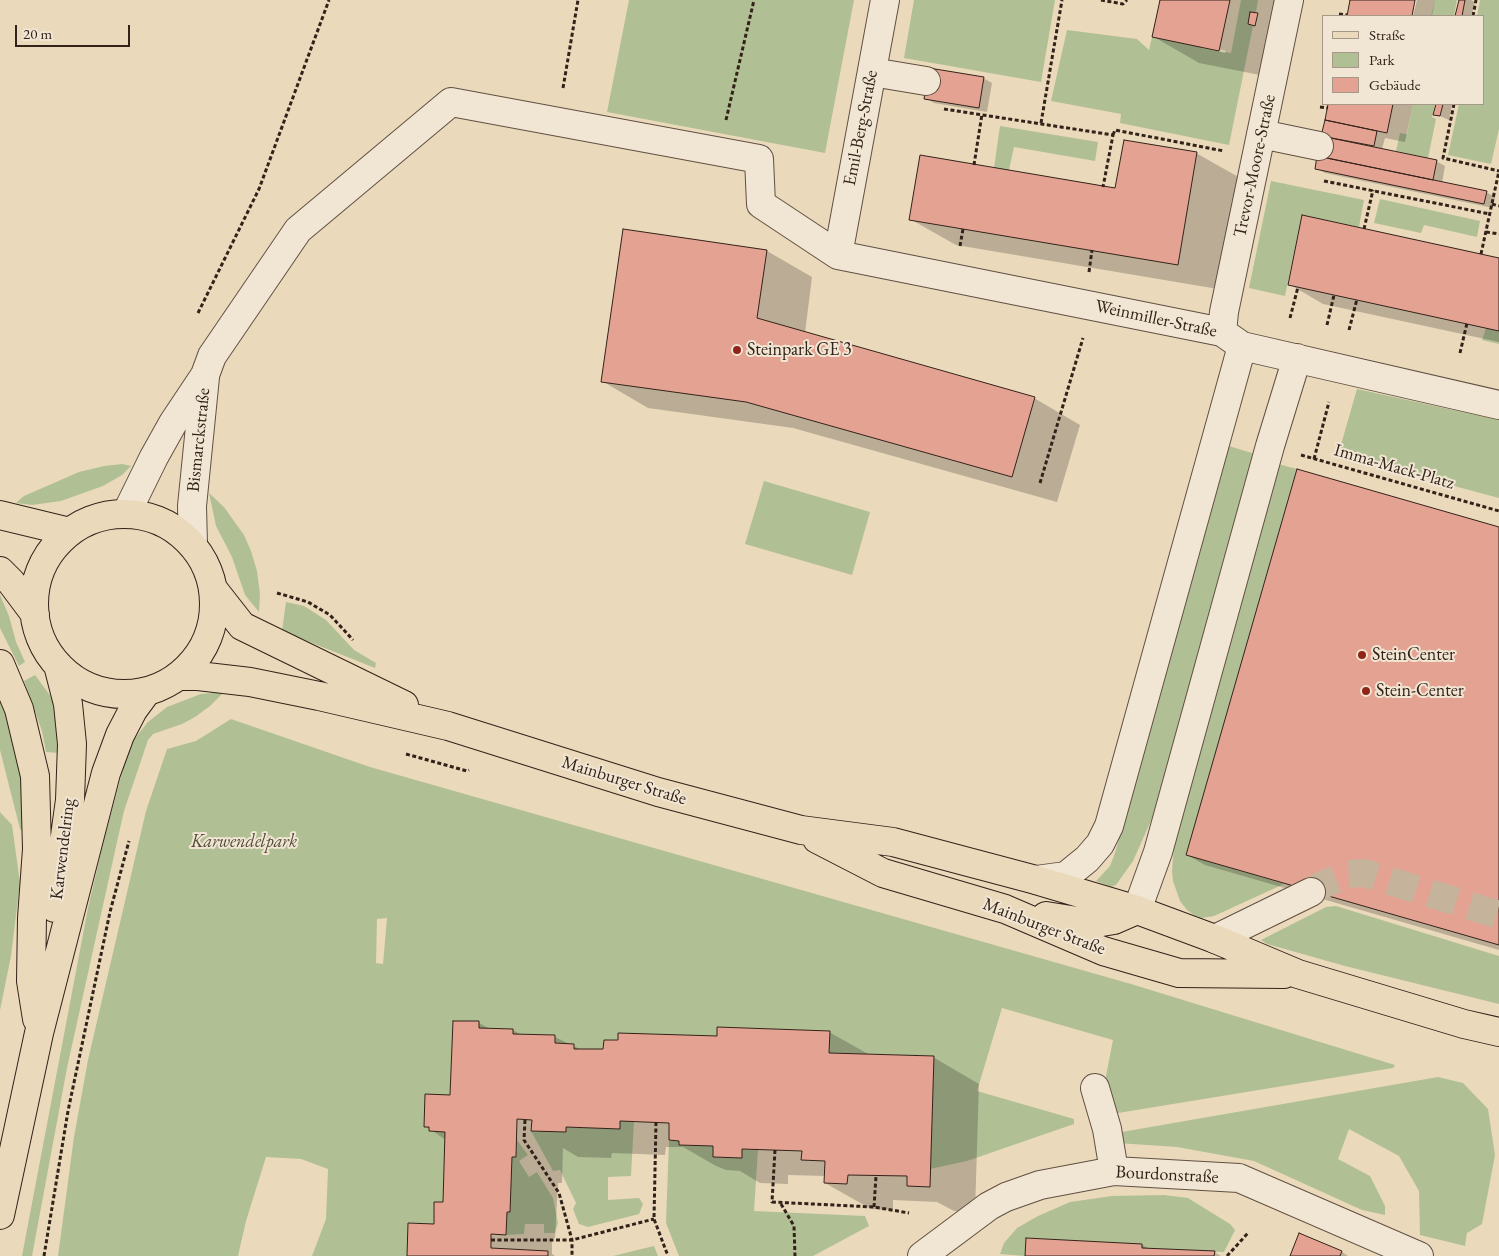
<!DOCTYPE html>
<meta charset="utf-8">
<style>
body{margin:0}
#map{position:relative;width:1499px;height:1256px;overflow:hidden;background:#ead9bb;font-family:"EB Garamond",serif}
canvas{display:block}
.legend{position:absolute;left:1322px;top:15px;width:162px;height:90px;box-sizing:border-box;background:#f1e6d3;border:1px solid #a59889;margin:0;padding:6px 9px;list-style:none;font-size:15px;color:#332219}
.legend li{display:flex;align-items:center;gap:10px;height:25px}
.legend b{width:25px;border:1px solid #a59889}
.scale{position:absolute;left:15px;top:25px;width:115px;height:22px;box-sizing:border-box;border:2px solid #332219;border-top:0;padding-left:6px;font-size:15px;line-height:18px;white-space:nowrap;color:#332219;-webkit-text-stroke:4px #f1e6d3;paint-order:stroke}
</style>
<div id="map">
<canvas width="1499" height="1256"></canvas>
<ul class="legend">
<li><b style="height:6px;background:#ead9bb"></b>Straße</li>
<li><b style="height:14px;background:#b1c094"></b>Park</li>
<li><b style="height:14px;background:#e4a292"></b>Gebäude</li>
</ul>
<div class="scale">20 m</div>
</div>
<script>
const g = document.querySelector('canvas').getContext('2d');
g.lineJoin = 'round';
function fillPath(path, color) { g.fillStyle = color; g.fill(path, 'evenodd'); }
const poly = rows => new Path2D(rows.map(r => 'M' + r).join(''));
function trace(path, color, width, dash) { g.strokeStyle = color; g.lineWidth = width; g.lineCap = dash ? 'butt' : 'round'; g.setLineDash(dash || []); g.stroke(path); }
function drawText(font, color, halo, rows, align = 'center') {
  g.font = font + ' "EB Garamond",serif'; g.lineWidth = 4; g.setLineDash([]); g.textBaseline = 'middle'; g.strokeStyle = halo; g.fillStyle = color; for (const [text, x, y, turn = 0] of rows) {
    g.save(); g.translate(x, y); g.rotate((+turn || 0) * Math.PI / 180); g.textAlign = isNaN(turn) ? turn : align; if (halo) g.strokeText(text, 0, 0); g.fillText(text, 0, 0); g.restore();
  }
}
fillPath(poly([
 [629,0,854,0,825,153,607,112],
 [914,0,1055,0,1041,82,904,58],
 [1241,0,1258,0,1256,12,1250,12,1248,24,1253,26,1229,145,1120,123,1121,114,1051,101,1067,30,1137,39,1149,50,1152,37,1231,53],
 [1435,0,1457,0,1454,16,1431,16],
 [1480,0,1499,0,1499,129,1491,164,1448,155,1459,104,1483,104,1483,16,1477,16],
 [1413,104,1435,104,1432,117,1436,119,1428,158,1396,151,1400,133,1407,134],
 [1000,126,1098,142,1095,161,1014,147,1009,170,994,168],
 [1271,181,1364,200,1359,227,1302,215,1285,296,1249,288],
 [1380,199,1480,221,1477,237,1424,225,1421,233,1374,223],
 [1486,328,1499,331,1499,344,1482,340],
 [1357,389,1499,420,1499,498,1338,455],
 [1229,446,1255,454,1154,814,1133,861,1116,885,1111,887,1096,881,1110,866,1115,853],
 [122,464,131,466,122,475,103,486,61,501,32,505,16,503,24,496,79,472,104,466],
 [1278,464,1297,469,1186,855,1284,884,1214,916,1202,918,1194,915,1187,910,1180,901,1173,881,1172,871,1174,846],
 [764,481,870,512,852,575,745,544],
 [209,493,224,507,244,535,251,551,257,571,260,594,259,612,245,595,232,557,216,526],
 [0,595,9,616,16,642,25,662,19,666,0,628],
 [286,602,304,606,326,620,354,650,376,663,375,668,282,631],
 [35,675,52,698,57,709,59,753,46,752,42,731,24,681],
 [224,692,210,706,195,717,182,724,153,734,148,740,124,811,117,842,67,1068,32,1256,22,1256,88,908,104,840,126,758,135,738,148,722,167,707,201,694],
 [0,693,10,721,24,787,26,835,20,829,0,750],
 [231,719,370,767,1131,984,1395,1065,1393,1068,1112,1114,1104,1086,1113,1040,1002,1008,977,1091,1074,1119,1074,1124,967,1161,930,1169,934,1056,829,1053,829,1031,718,1027,717,1036,604,1040,603,1049,574,1049,574,1044,555,1043,555,1035,513,1034,513,1029,479,1028,479,1021,453,1021,450,1095,425,1095,424,1127,429,1127,429,1131,445,1132,443,1202,434,1202,434,1224,408,1223,407,1256,312,1256,326,1219,328,1169,301,1159,266,1157,246,1221,238,1256,58,1256,74,1137,88,1060,146,811,167,749,196,741],
 [387,918,383,964,376,963,377,919],
 [0,812,12,825,20,883,11,956,0,1010],
 [1336,906,1499,956,1499,1004,1345,966,1267,944,1261,940,1326,907],
 [1438,1077,1463,1083,1488,1109,1495,1155,1482,1224,1467,1233,1465,1246,1420,1235,1419,1191,1399,1156,1349,1129,1338,1159,1370,1176,1385,1206,1385,1215,1362,1210,1254,1161,1177,1147,1117,1143,1116,1133],
 [620,1121,634,1121,631,1176,608,1177,608,1200,639,1198,643,1204,639,1214,588,1227,579,1224,573,1209,576,1203,560,1170,553,1171,531,1131,566,1132,566,1127,619,1129],
 [517,1140,528,1155,519,1161,529,1177,537,1172,553,1198,558,1223,555,1233,544,1233,544,1224,525,1224,524,1234,506,1235,507,1212,510,1212,512,1157,516,1157],
 [669,1140,679,1141,679,1145,713,1146,713,1157,742,1158,742,1149,758,1150,754,1211,865,1216,869,1226,813,1256,679,1256,666,1223],
 [1164,1195,1188,1198,1230,1224,1235,1230,1224,1252,1142,1248,1142,1244,1026,1238,1025,1256,1000,1254,1004,1243,1017,1228,1038,1216,1070,1202,1112,1196],
 [654,1246,658,1256,613,1256]
]), '#b1c094');
fillPath(poly([
 [1161,0,1281,0,1265,76,1199,63,1154,37],
 [1201,46,1226,51,1225,53,1201,48],
 [1351,0,1414,0,1411,16,1348,16],
 [1417,0,1435,0,1432,16,1413,16],
 [1460,0,1471,0,1475,2,1471,16,1456,16],
 [983,78,992,83,987,112,934,103,925,98],
 [1329,104,1413,104,1405,142,1385,138,1382,149,1436,161,1445,166,1442,183,1486,192,1495,197,1493,208,1325,173,1316,168],
 [1437,104,1452,104,1449,120,1435,114],
 [1196,153,1242,179,1224,290,956,245,910,219,1116,189],
 [767,251,812,277,805,333,1034,398,1080,425,1057,502,793,428,648,408,602,381],
 [1499,259,1499,342,1323,304,1289,284],
 [1499,528,1499,950,1205,865,1187,855],
 [479,1023,490,1029,513,1030,523,1036,555,1037,582,1050,604,1051,718,1038,829,1032,870,1055,933,1057,979,1084,975,1212,954,1211,937,1202,893,1200,893,1210,871,1209,825,1183,826,1176,788,1175,788,1184,760,1183,740,1171,726,1170,716,1166,683,1147,666,1147,665,1155,612,1153,611,1158,578,1157,563,1148,562,1183,558,1183,555,1238,552,1238,552,1254,555,1256,408,1256,435,1225,444,1204,446,1140,425,1126,451,1096],
 [1300,1235,1342,1252,1348,1256,1292,1256],
 [1027,1239,1142,1245,1150,1249,1214,1252,1221,1256,1026,1256]
]), '#0003');
const building = poly([
 [1160,0,1230,0,1219,51,1152,37,1160,0],
 [1350,0,1415,0,1412,16,1347,16,1350,0],
 [1459,0,1465,0,1462,16,1455,16,1459,0],
 [1250,12,1258,13,1255,26,1248,24,1250,12],
 [929,68,984,77,979,108,924,99,929,68],
 [1328,104,1393,104,1387,133,1325,120,1328,104],
 [1436,104,1443,104,1440,116,1433,115,1436,104],
 [1325,120,1377,131,1374,146,1321,136,1325,120],
 [1321,136,1437,160,1433,180,1317,156,1321,136],
 [1124,140,1197,152,1178,265,909,220,920,155,1115,188,1124,140],
 [1317,156,1487,191,1484,204,1315,169,1317,156],
 [1302,215,1499,258,1499,331,1288,285,1302,215],
 [623,229,767,250,757,318,1035,397,1012,477,746,402,601,382,623,229],
 [1297,469,1499,527,1499,945,1186,855,1297,469],
 [453,1021,479,1021,479,1028,513,1029,513,1034,555,1035,555,1043,574,1044,574,1049,603,1049,604,1040,618,1040,618,1033,717,1036,717,1027,830,1031,829,1053,934,1056,930,1187,907,1186,907,1176,848,1175,847,1184,824,1183,825,1161,801,1160,802,1151,742,1149,742,1158,713,1157,713,1146,679,1145,679,1141,669,1140,669,1123,620,1121,620,1129,566,1127,566,1132,531,1131,532,1120,517,1119,516,1157,512,1157,510,1212,507,1212,506,1235,491,1234,491,1248,548,1251,548,1256,407,1256,408,1223,434,1224,434,1202,443,1202,445,1132,429,1131,429,1127,424,1127,425,1094,450,1095,453,1021],
 [1299,1233,1342,1251,1340,1256,1290,1256,1299,1233],
 [1026,1238,1142,1244,1142,1248,1215,1251,1214,1256,1025,1256,1026,1238]
]);
fillPath(building, '#e4a292');
trace(building, '#332219', 1);
trace(poly([
 [1311,892,1322,885,1348,874,1364,873,1499,915]
]), '#c5b49b', 28, [28, 14]);
const minor = poly([
 [872,72,926,81],
 [1261,134,1319,146],
 [838,255,885,0],
 [1222,332,1224,312,1289,0],
 [126,514,154,457,173,423,205,375,212,356,298,230,451,102,759,159,761,204,838,255,1222,332,1242,346,1499,405],
 [193,545,192,506,205,377],
 [1036,880,1066,876,1087,859,1100,844,1109,826,1242,346],
 [1137,910,1158,852,1270,446,1297,358],
 [1215,939,1311,892],
 [1095,1088,1107,1129,1114,1171],
 [922,1256,989,1206,1006,1197,1040,1185,1114,1171,1239,1178,1419,1256]
]);
const major = poly([
 '34 604a90 90 0 1 1 180 0a90 90 0 1 1-180 0Z',
 [0,515,70,532],
 [0,571,11,582,35,614],
 [213,589,242,626,404,705],
 [0,664,19,709,35,776,37,849,32,918,31,981,37,1019],
 [179,676,198,676,250,682,319,696,448,726,658,792,801,830,893,842,1036,880,1137,910,1215,939,1298,974,1464,1024,1499,1032],
 [817,839,883,873,1005,909,1103,951,1179,973,1284,974],
 [55,908,70,800,72,744,68,704,58,665],
 [1046,916,1077,921,1102,922,1114,920,1137,910],
 [0,1215,39,1033,106,773,120,735,133,710,147,691]
]);
trace(minor, '#615042', 30);
trace(major, '#332219', 30);
trace(poly([
 [1101,0,1123,4,1127,0],
 [1339,14,1347,15],
 [1473,16,1476,0],
 [563,88,578,0],
 [1454,104,1443,158,1499,171],
 [1320,107,1328,108],
 [944,109,1113,135,1103,187],
 [726,120,754,0],
 [1041,123,1062,0],
 [1113,135,1115,130,1224,151],
 [974,165,982,114],
 [1324,181,1490,214],
 [1492,204,1499,206],
 [1364,229,1373,190],
 [1486,232,1499,234],
 [960,246,963,229],
 [1481,254,1499,171],
 [1089,272,1092,250],
 [198,313,259,189,329,0],
 [1290,318,1298,287],
 [1327,325,1334,295],
 [1349,330,1357,299],
 [1460,353,1467,323],
 [1301,455,1499,511],
 [1314,459,1329,402],
 [1040,483,1083,338],
 [277,593,308,602,330,615,353,640],
 [406,754,467,771,469,770],
 [525,1120,524,1140,559,1193,572,1240,572,1256],
 [656,1122,654,1219,668,1256],
 [775,1150,772,1202,874,1207,909,1213],
 [781,1204,794,1226,795,1256],
 [874,1207,876,1176],
 [491,1240,572,1240,654,1219],
 [44,1256,68,1111,110,912,129,841],
 [1227,1256,1248,1233]
]), '#332219', 3, [4, 2.5]);
trace(minor, '#f1e6d3', 28);
trace(major, '#ead9bb', 28);
for (const [x, y, r, color] of [
 [737,350,5,"#8f2418"],
 [1362,655,5,"#8f2418"],
 [1366,691,5,"#8f2418"]
]) { const dot = new Path2D(); dot.arc(x, y, r, 0, 2 * Math.PI); g.fillStyle = color; g.fill(dot); trace(dot, '#f1e6d3', 2); }
drawText('18px', '#332219', '#f1e6d3', [
 ["Emil-Berg-Straße",861,128,-79],
 ["Trevor-Moore-Straße",1255,166,-78],
 ["Weinmiller-Straße",1156,319,12],
 ["Bismarckstraße",199,440,-84],
 ["Imma-Mack-Platz",1394,467,16],
 ["Mainburger Straße",624,781,17],
 ["Karwendelring",63,849,-83],
 ["Mainburger Straße",1044,927,21],
 ["Bourdonstraße",1167,1175,3]
]);
drawText('18px', '#332219', '#f1e6d3', [
 ["Steinpark GE 3",747,350],
 ["SteinCenter",1372,655],
 ["Stein-Center",1376,691]
], 'left');
drawText('italic 18px', '#524a38', '#f1e6d3', [
 ["Karwendelpark",244,842]
]);
</script>
